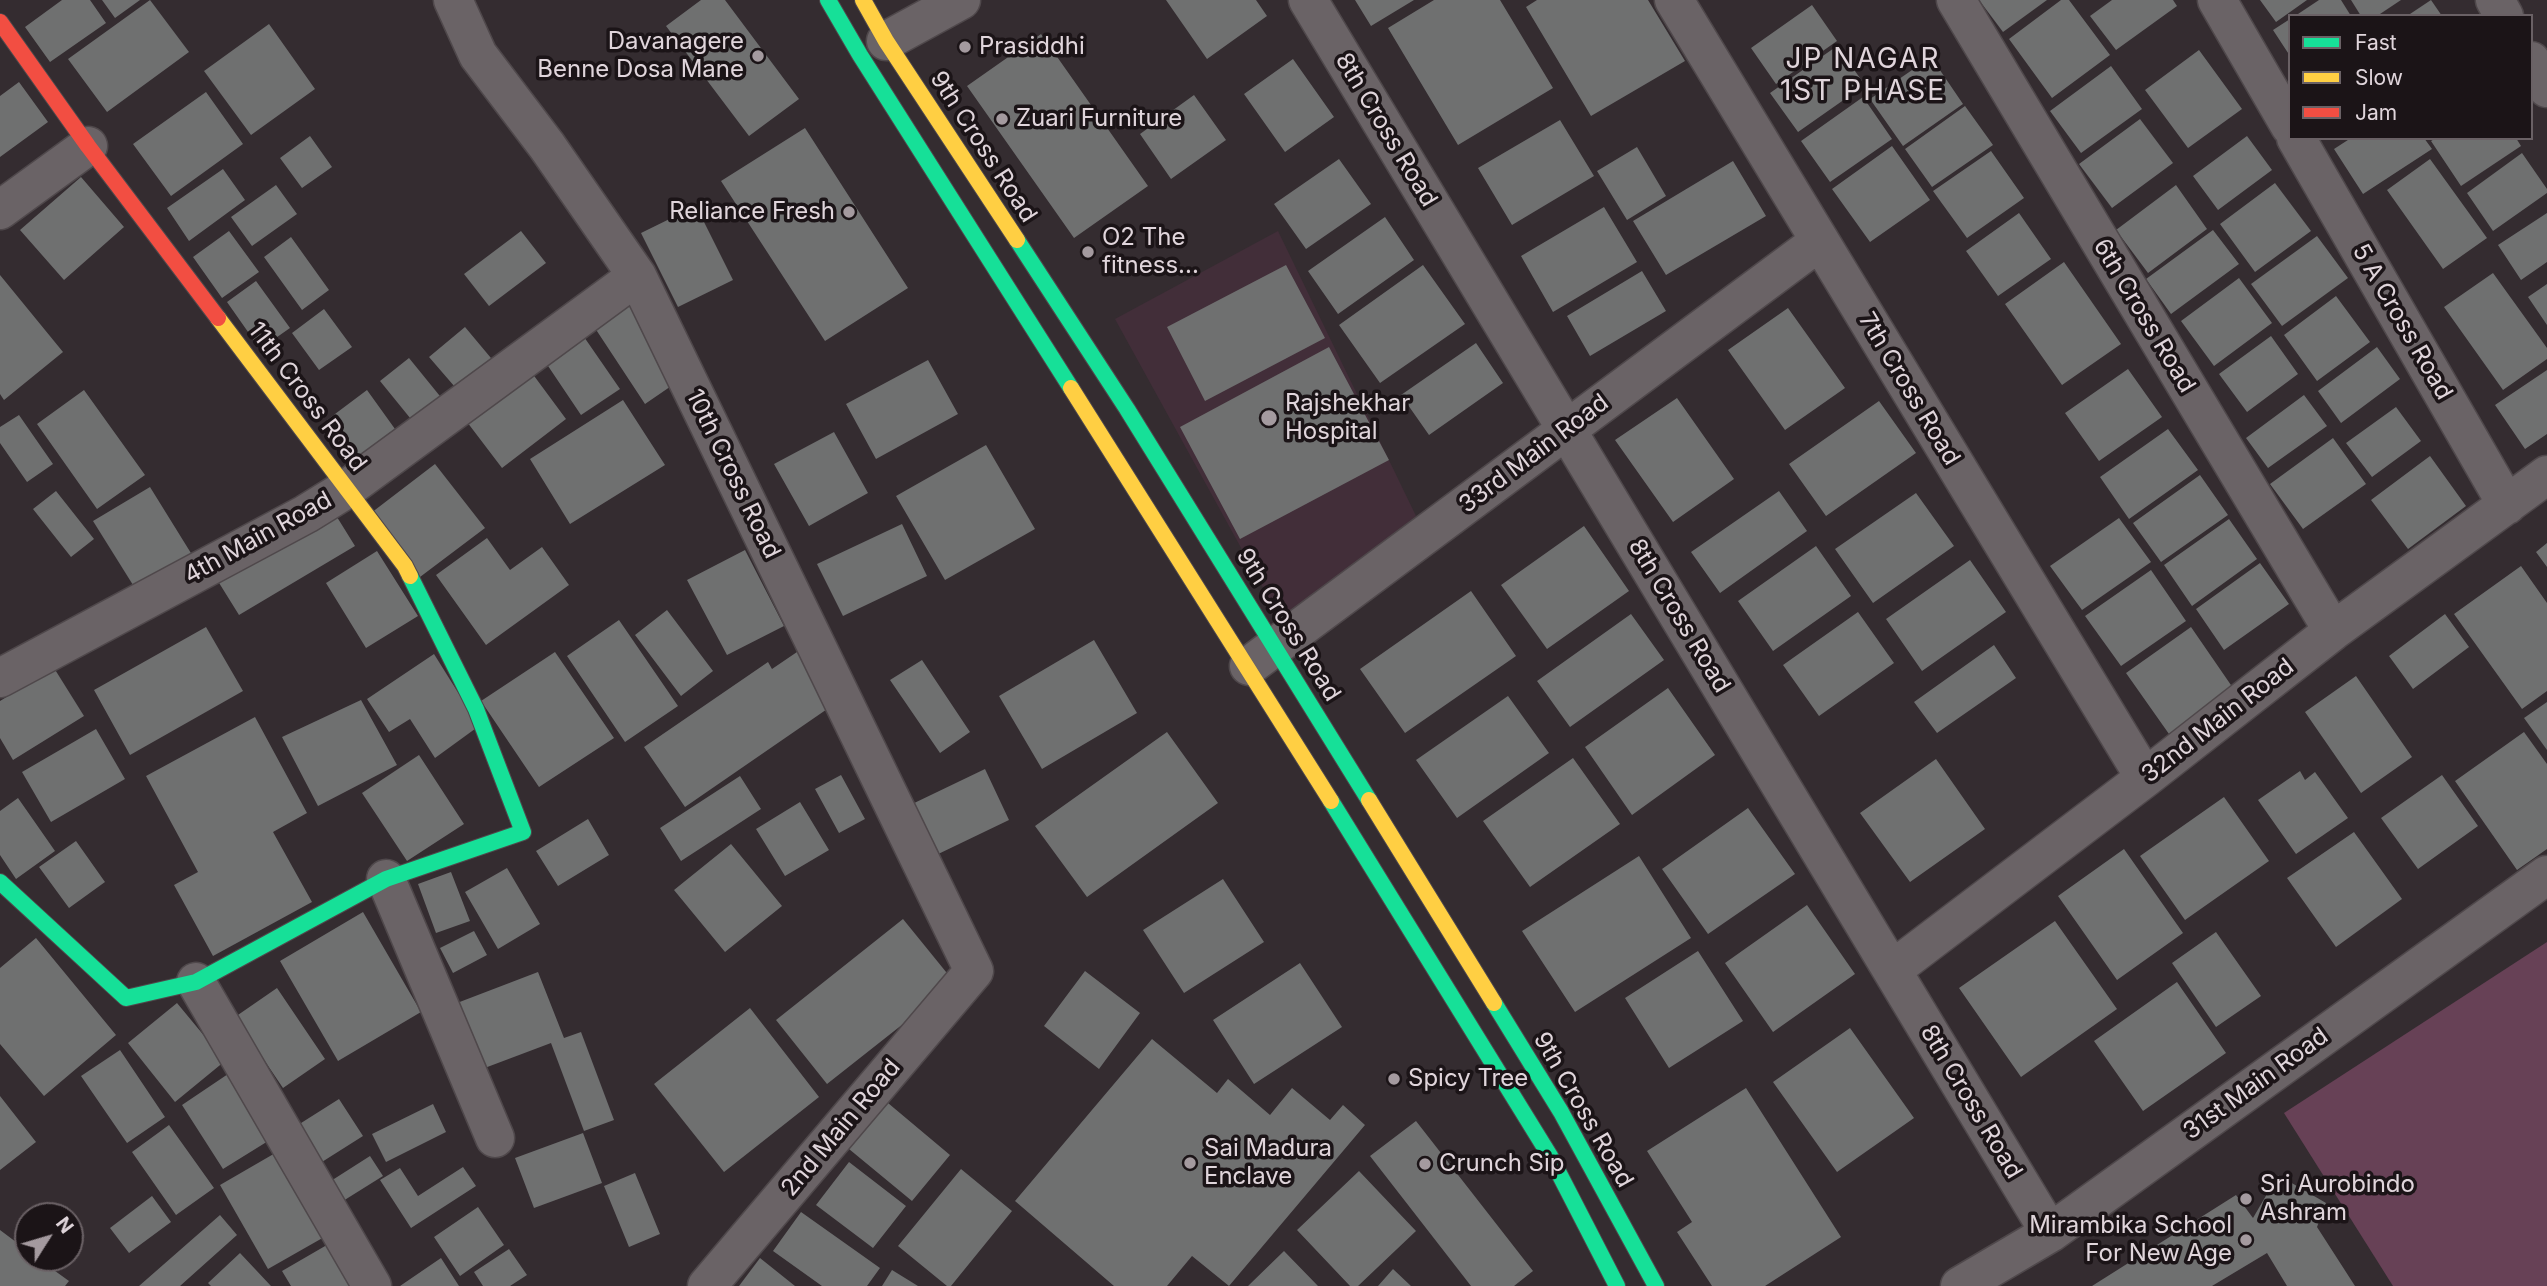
<!DOCTYPE html>
<style>
body{margin:0}
#map{position:relative;width:2547px;height:1286px;overflow:hidden;background:#342c30;font-family:Inter,sans-serif}
canvas{display:block}
.legend{position:absolute;left:2288px;top:14px;width:245px;height:126px;box-sizing:border-box;background:#1b1417;border:2px solid #6a6165;margin:0;padding:9px 12px;list-style:none;font-size:21px;color:#e0d5db}
.legend li{display:flex;align-items:center;gap:14px;height:35px}
.legend b{width:35px;border:2px solid #6a6165}
.north{position:absolute;left:14px;top:1202px;width:70px;height:70px;box-sizing:border-box;background:#1b1417;border:2px solid #6a6165;border-radius:50%;rotate:53deg;font-size:19px;font-weight:700;line-height:28px;text-align:center;color:#e0d5db}
.north::after{content:'';display:block;margin:auto;width:24px;height:32px;background:#a49a9f;clip-path:polygon(50% 0,100% 100%,50% 72%,0 100%)}
</style>
<div id="map">
<canvas width="2547" height="1286"></canvas>
<ul class="legend">
<li><b style="height:9px;background:#16e098"></b>Fast</li>
<li><b style="height:9px;background:#ffcf43"></b>Slow</li>
<li><b style="height:9px;background:#f24e42"></b>Jam</li>
</ul>
<div class="north">N</div>
</div>
<script>
const g = document.querySelector('canvas').getContext('2d');
g.lineJoin = 'round';
function fillPath(path, color) { g.fillStyle = color; g.fill(path, 'evenodd'); }
const poly = rows => new Path2D(rows.map(r => 'M' + r).join(''));
function trace(path, color, width, dash) { g.strokeStyle = color; g.lineWidth = width; g.lineCap = dash ? 'butt' : 'round'; g.setLineDash(dash || []); g.stroke(path); }
function drawText(font, color, halo, rows, align = 'center') {
  g.font = font + ' Inter,sans-serif'; g.lineWidth = 7; g.setLineDash([]); g.textBaseline = 'middle'; g.strokeStyle = halo; g.fillStyle = color; for (const [text, x, y, turn = 0] of rows) {
    g.save(); g.translate(x, y); g.rotate((+turn || 0) * Math.PI / 180); g.textAlign = isNaN(turn) ? turn : align; if (halo) g.strokeText(text, 0, 0); g.fillText(text, 0, 0); g.restore();
  }
}
fillPath(poly([
 [1278,231,1416,516,1283,624,1115,319]
]), '#422e39');
fillPath(poly([
 [2547,942,2547,1286,2393,1286,2284,1113]
]), '#674156');
fillPath(poly([
 [62,0,90,0,106,23,50,62,25,27],
 [102,0,140,0,115,18],
 [150,0,189,52,107,112,68,59],
 [701,0,725,0,799,99,749,136,666,26],
 [1166,0,1256,0,1267,16,1207,59],
 [1355,0,1414,0,1371,26],
 [1434,0,1500,0,1553,88,1458,145,1388,28],
 [1537,0,1648,0,1685,61,1591,116,1526,7],
 [1979,0,2047,0,2003,32],
 [2061,0,2069,0,2110,55,2052,98,2009,39],
 [2112,0,2173,0,2177,6,2116,50,2090,16],
 [2260,0,2307,0,2276,22],
 [2319,0,2341,0,2351,16,2295,16],
 [2351,0,2401,0,2377,16,2361,16],
 [2431,0,2442,16,2407,16],
 [1812,5,1837,41,1776,84,1751,48],
 [2290,19,2290,56,2273,30],
 [269,24,315,89,251,135,204,71],
 [1041,34,1148,186,1074,238,967,86],
 [1837,46,1865,85,1798,132,1770,93],
 [2199,50,2242,109,2188,148,2145,90],
 [1931,57,1963,104,1903,146,1870,99],
 [1293,59,1334,117,1285,152,1244,94],
 [2111,66,2142,109,2081,153,2050,111],
 [19,82,48,122,0,157,0,96],
 [206,92,243,144,171,196,133,144],
 [1194,95,1226,140,1171,179,1140,134],
 [1863,97,1892,139,1830,182,1801,141],
 [1965,106,1993,145,1932,187,1905,149],
 [2140,119,2173,163,2112,208,2079,164],
 [1560,120,1594,176,1512,225,1478,168],
 [805,128,908,288,825,341,721,181],
 [310,136,332,167,302,188,280,158],
 [2247,136,2272,170,2218,210,2193,176],
 [2351,138,2424,138,2432,149,2363,194,2334,149],
 [2436,138,2516,138,2521,146,2461,186,2431,141],
 [1892,146,1930,200,1870,242,1832,189],
 [1637,147,1666,196,1627,220,1597,171],
 [1991,151,2024,198,1967,238,1933,191],
 [2522,153,2547,189,2547,193,2493,231,2467,193],
 [1339,159,1371,204,1306,249,1274,204],
 [2430,159,2487,238,2443,269,2387,190],
 [1733,161,1766,216,1666,275,1633,221],
 [223,169,245,200,189,241,167,208],
 [81,177,124,227,64,280,20,230],
 [2275,183,2311,231,2255,272,2220,224],
 [276,185,297,214,252,246,231,217],
 [2176,185,2207,229,2148,273,2116,230],
 [696,206,733,280,678,307,641,233],
 [1604,207,1637,262,1553,312,1521,256],
 [2019,213,2051,259,1998,296,1966,251],
 [2547,213,2547,262,2521,280,2498,245],
 [1385,217,1414,260,1338,314,1308,271],
 [2213,230,2239,264,2171,314,2146,279],
 [229,231,259,272,222,298,193,257],
 [521,231,546,263,489,306,464,274],
 [2317,236,2348,278,2282,326,2251,284],
 [291,237,329,290,302,310,264,257],
 [2064,262,2121,344,2062,385,2005,304],
 [1286,265,1325,338,1205,401,1167,327],
 [1423,265,1465,324,1380,383,1339,325],
 [1642,271,1666,311,1590,356,1567,316],
 [2493,273,2547,348,2547,359,2503,390,2444,307],
 [0,275,63,352,4,400,0,394],
 [2239,278,2272,323,2214,366,2181,321],
 [256,281,290,328,260,349,227,302],
 [2547,284,2547,325,2528,297],
 [624,295,680,380,645,404,589,319],
 [2336,296,2370,342,2317,381,2284,335],
 [1788,308,1845,388,1785,430,1728,350],
 [324,309,352,347,319,370,292,333],
 [465,327,496,364,461,394,429,357],
 [582,334,620,389,581,415,544,360],
 [2271,336,2298,374,2247,412,2219,374],
 [1476,343,1503,383,1429,435,1401,395],
 [1329,347,1389,460,1240,539,1180,427],
 [2377,347,2400,379,2341,423,2318,391],
 [409,358,448,406,419,429,380,381],
 [928,360,958,414,876,459,846,404],
 [529,369,566,419,502,468,464,418],
 [2128,369,2162,417,2099,461,2065,413],
 [2547,370,2547,434,2525,449,2495,405],
 [84,390,145,475,97,509,37,424],
 [367,390,395,429,356,459,327,420],
 [2304,395,2327,426,2268,468,2246,438],
 [1677,398,1734,479,1673,522,1615,440],
 [623,400,665,465,570,524,530,459],
 [1879,401,1916,453,1826,516,1789,464],
 [2396,407,2421,441,2372,477,2346,443],
 [19,415,53,464,27,482,0,443,0,427],
 [2168,429,2198,470,2129,519,2100,477],
 [834,432,868,493,809,526,774,464],
 [2333,438,2366,484,2303,529,2270,484],
 [986,445,1035,529,945,580,896,496],
 [2430,456,2466,506,2408,549,2371,500],
 [435,464,485,528,420,577,371,513],
 [2200,475,2228,515,2161,562,2133,523],
 [150,487,194,558,138,593,93,521],
 [56,491,94,539,71,557,33,509],
 [1779,491,1807,531,1720,593,1691,552],
 [1916,493,1954,546,1873,603,1835,549],
 [332,509,355,546,239,615,216,578],
 [2119,518,2151,562,2082,610,2050,566],
 [2229,519,2257,559,2192,606,2164,565],
 [902,524,927,576,843,616,817,564],
 [1584,526,1629,591,1547,649,1501,585],
 [487,538,510,570,542,547,569,585,486,645,436,575],
 [2547,543,2547,567,2536,552],
 [1816,546,1851,596,1773,651,1738,601],
 [745,550,784,626,727,655,687,580],
 [377,551,418,616,366,648,326,583],
 [1970,560,2006,612,1922,671,1886,619],
 [2260,563,2289,604,2224,650,2196,609],
 [2521,566,2547,603,2547,691,2522,709,2454,614],
 [2151,570,2186,621,2121,666,2085,616],
 [1471,591,1516,656,1405,733,1360,669],
 [667,610,713,671,681,696,635,635],
 [1858,612,1894,663,1819,716,1783,665],
 [1631,614,1664,660,1570,727,1537,681],
 [2445,614,2469,647,2413,689,2389,656],
 [619,620,678,706,625,742,567,656],
 [206,627,243,691,130,755,94,690],
 [2191,627,2233,688,2169,734,2126,673],
 [1094,640,1137,713,1042,769,999,696],
 [1994,645,2016,678,1937,733,1914,702],
 [555,652,614,738,539,787,481,701],
 [797,652,833,705,685,807,644,747,768,662,772,669],
 [434,654,479,726,435,758,410,719,389,732,367,699],
 [922,660,970,732,940,753,890,680],
 [54,668,84,716,13,760,0,738,0,701],
 [2356,676,2412,757,2361,793,2305,712],
 [1668,688,1715,755,1632,815,1585,747],
 [1508,696,1549,753,1457,818,1416,760],
 [361,700,397,765,318,806,282,737],
 [2547,702,2547,750,2524,718],
 [255,717,307,813,273,832,312,902,213,956,174,885,198,872,146,776],
 [96,729,125,779,51,822,22,772],
 [1167,732,1218,803,1087,897,1035,826],
 [2524,732,2547,764,2547,849,2517,870,2455,781],
 [419,755,464,824,407,861,362,793],
 [1573,758,1620,824,1530,887,1483,821],
 [1936,759,1985,829,1910,882,1860,813],
 [985,769,1009,820,932,857,908,806],
 [2300,771,2305,780,2315,772,2348,818,2296,854,2258,800],
 [841,775,865,819,839,833,815,789],
 [2442,775,2478,826,2418,869,2381,818],
 [740,776,761,809,681,861,660,828],
 [2224,797,2269,861,2185,920,2140,856],
 [18,798,55,851,16,879,0,855,0,811],
 [800,802,829,850,785,876,756,829],
 [1748,808,1795,874,1708,934,1662,869],
 [588,819,609,855,558,886,536,851],
 [2354,832,2402,899,2336,947,2287,878],
 [76,841,105,882,69,908,39,867],
 [731,844,782,906,725,952,674,890],
 [2124,849,2183,933,2117,980,2058,896],
 [1639,856,1691,938,1575,1012,1522,931],
 [507,868,540,924,498,949,465,892],
 [451,872,470,921,436,933,418,884],
 [1223,879,1264,942,1184,993,1143,930],
 [1807,905,1855,974,1773,1032,1725,963],
 [363,912,421,1012,338,1061,280,961],
 [903,919,955,983,827,1084,776,1020],
 [2055,921,2117,1009,2021,1077,1959,988],
 [474,931,487,955,453,973,440,948],
 [2216,932,2261,996,2216,1027,2172,963],
 [36,938,116,1035,44,1096,0,1044,0,968],
 [1698,951,1743,1021,1669,1068,1625,998],
 [1300,963,1342,1027,1254,1084,1213,1020],
 [1085,971,1140,1013,1099,1069,1044,1026],
 [538,972,564,1038,581,1032,614,1120,584,1131,551,1043,482,1069,457,1003],
 [2177,982,2226,1053,2143,1111,2094,1041],
 [277,988,325,1059,283,1088,235,1017],
 [177,1003,225,1061,175,1102,128,1043],
 [750,1008,819,1097,724,1172,654,1084],
 [1850,1028,1914,1118,1837,1172,1773,1082],
 [1152,1039,1217,1093,1228,1079,1270,1115,1292,1088,1330,1120,1343,1105,1365,1125,1229,1286,1192,1256,1167,1286,1114,1286,1015,1201],
 [120,1050,165,1117,127,1143,81,1076],
 [231,1072,273,1138,223,1169,182,1105],
 [1746,1088,1841,1237,1765,1286,1712,1286,1677,1232,1692,1222,1647,1151],
 [0,1096,36,1142,0,1170],
 [339,1099,363,1136,314,1167,290,1130],
 [888,1103,950,1155,912,1201,849,1149],
 [433,1104,446,1132,386,1162,372,1134],
 [1416,1121,1533,1271,1514,1286,1471,1286,1370,1156],
 [169,1125,214,1188,176,1215,132,1152],
 [583,1133,602,1183,534,1208,515,1158],
 [277,1152,326,1236,268,1269,220,1185],
 [370,1156,383,1176,335,1206,323,1186],
 [849,1162,906,1206,873,1248,816,1205],
 [463,1167,476,1186,411,1228,380,1180,400,1168,418,1196],
 [961,1169,1012,1211,951,1286,947,1286,898,1246],
 [1359,1171,1416,1231,1358,1286,1350,1286,1297,1230],
 [635,1173,660,1234,629,1247,604,1186],
 [2278,1175,2326,1203,2317,1227,2355,1286,2287,1286,2267,1253,2212,1286,2092,1286,2236,1195,2253,1218],
 [152,1196,171,1222,129,1253,110,1228],
 [478,1207,504,1245,460,1276,434,1237],
 [801,1212,880,1268,867,1286,822,1286,773,1251],
 [220,1215,237,1235,180,1286,139,1286],
 [0,1230,28,1251,28,1258,37,1258,69,1281,65,1286,0,1286],
 [332,1242,357,1286,291,1286,282,1271],
 [509,1249,527,1275,510,1286,483,1286,474,1272],
 [1284,1251,1318,1286,1248,1286],
 [240,1253,271,1286,211,1286,208,1283],
 [441,1258,459,1286,400,1286],
 [760,1258,795,1286,739,1286],
 [1393,1269,1411,1286,1378,1286],
 [892,1270,918,1286,882,1286]
]), '#6f7070');
const street = poly([
 [453,0,478,55,547,146,637,276,974,971,707,1286],
 [1308,0,2050,1233],
 [1674,0,2145,778],
 [1956,0,2333,631],
 [2217,0,2290,126],
 [2495,0,2504,16],
 [886,41,961,0],
 [2531,61,2547,88],
 [2296,138,2507,505],
 [0,210,88,146],
 [1249,666,1820,241],
 [0,678,306,514,348,488,637,276],
 [386,879,495,1138],
 [1892,970,2145,778,2333,631,2547,475],
 [196,982,372,1286],
 [1960,1286,2050,1233,2547,875]
]);
const fast = poly([
 [828,0,860,55,1071,388],
 [1017,240,1127,409,1369,800],
 [1331,801,1550,1156,1617,1286],
 [0,882,126,998,196,982,386,879,523,832,476,709,410,576],
 [1494,1003,1561,1112,1656,1286]
]);
const slow = poly([
 [863,0,886,41,1017,240],
 [218,318,405,566,410,576],
 [1071,388,1331,801],
 [1369,800,1494,1003]
]);
const jam = poly([
 [0,22,88,146,218,318]
]);
trace(street, '#4f484b', 41);
trace(fast, '#4f484b', 18);
trace(slow, '#4f484b', 18);
trace(jam, '#4f484b', 18);
trace(street, '#6a6366', 38);
trace(fast, '#16e098', 16);
trace(slow, '#ffcf43', 16);
trace(jam, '#f24e42', 16);
for (const [x, y, r, color] of [
 [965,47,7,"#a49a9f"],
 [758,56,7,"#a49a9f"],
 [1002,119,7,"#a49a9f"],
 [849,212,7,"#a49a9f"],
 [1088,252,7,"#a49a9f"],
 [1269,418,9,"#a49a9f"],
 [1394,1079,7,"#a49a9f"],
 [1190,1163,7,"#a49a9f"],
 [1425,1164,7,"#a49a9f"],
 [2246,1199,7,"#a49a9f"],
 [2246,1240,7,"#a49a9f"]
]) { const dot = new Path2D(); dot.arc(x, y, r, 0, 2 * Math.PI); g.fillStyle = color; g.fill(dot); trace(dot, '#1b1417', 2.5); }
drawText('24px', '#e0d5db', '#1b1417', [
 ["Davanagere",744,42,"right"],
 ["Benne Dosa Mane",744,70,"right"],
 ["Prasiddhi",979,47],
 ["Zuari Furniture",1016,119],
 ["Reliance Fresh",835,212,"right"],
 ["O2 The",1102,238],
 ["fitness...",1102,266],
 ["Rajshekhar",1285,404],
 ["Hospital",1285,432],
 ["Spicy Tree",1408,1079],
 ["Sai Madura",1204,1149],
 ["Enclave",1204,1177],
 ["Crunch Sip",1439,1164],
 ["Sri Aurobindo",2260,1185],
 ["Ashram",2260,1213],
 ["Mirambika School",2232,1226,"right"],
 ["For New Age",2232,1254,"right"]
], 'left');
drawText('24px', '#e0d5db', '#1b1417', [
 ["8th Cross Road",1386,130,59],
 ["9th Cross Road",983,147,57],
 ["6th Cross Road",2144,316,59],
 ["5 A Cross Road",2402,322,60],
 ["7th Cross Road",1909,389,59],
 ["11th Cross Road",307,397,53],
 ["33rd Main Road",1534,454,-37],
 ["10th Cross Road",733,474,64],
 ["4th Main Road",258,538,-29],
 ["8th Cross Road",1679,616,59],
 ["9th Cross Road",1288,625,58],
 ["32nd Main Road",2218,721,-38],
 ["31st Main Road",2256,1084,-36],
 ["8th Cross Road",1971,1102,59],
 ["9th Cross Road",1583,1110,60],
 ["2nd Main Road",841,1128,-50]
]);
g.letterSpacing = '2px';
drawText('28px', '#e0d5db', '#1b1417', [
 ["JP NAGAR",1863,60],
 ["1ST PHASE",1863,92]
]);
g.letterSpacing = '0px';
</script>
